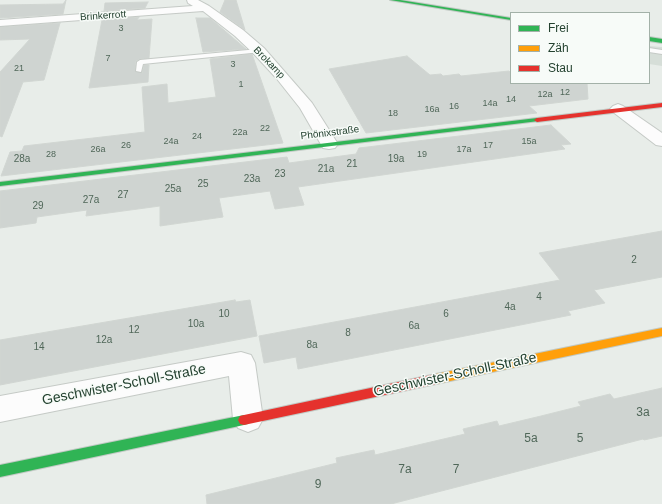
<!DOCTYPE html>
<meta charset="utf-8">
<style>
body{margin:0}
#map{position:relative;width:662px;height:504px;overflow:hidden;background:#e8ede9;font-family:Arial,sans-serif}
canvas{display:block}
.legend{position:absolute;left:510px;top:12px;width:140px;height:72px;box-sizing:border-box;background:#f7fbf8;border:1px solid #a3b1a8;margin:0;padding:5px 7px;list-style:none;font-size:12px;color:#244230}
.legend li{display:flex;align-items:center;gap:8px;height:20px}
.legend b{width:20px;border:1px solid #a3b1a8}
</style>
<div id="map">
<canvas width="662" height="504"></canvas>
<ul class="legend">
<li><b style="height:5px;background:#30b455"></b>Frei</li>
<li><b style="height:5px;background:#ff9f0a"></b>Zäh</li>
<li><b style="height:5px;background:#e5322d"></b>Stau</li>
</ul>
</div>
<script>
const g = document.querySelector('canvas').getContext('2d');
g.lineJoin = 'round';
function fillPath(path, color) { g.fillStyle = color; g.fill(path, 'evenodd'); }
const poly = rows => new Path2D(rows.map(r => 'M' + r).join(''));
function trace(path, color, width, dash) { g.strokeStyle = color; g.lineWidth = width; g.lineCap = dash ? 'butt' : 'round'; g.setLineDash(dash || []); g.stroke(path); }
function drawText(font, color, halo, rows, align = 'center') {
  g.font = font + ' Arial,sans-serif'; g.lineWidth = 3; g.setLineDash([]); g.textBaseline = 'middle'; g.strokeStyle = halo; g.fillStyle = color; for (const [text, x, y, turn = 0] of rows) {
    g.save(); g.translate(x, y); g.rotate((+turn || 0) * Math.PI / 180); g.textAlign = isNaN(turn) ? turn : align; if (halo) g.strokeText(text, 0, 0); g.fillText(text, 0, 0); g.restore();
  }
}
fillPath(poly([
 [649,46,662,47,662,66,649,64]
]), '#d6ded8');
const building = poly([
 [66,0,63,14,0,18,0,5,63,4,66,0],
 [225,0,236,0,245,30,220,12,225,0],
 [148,2,145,8,104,11,105,3,148,2],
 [139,17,137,20,152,19,149,58,140,59,136,61,135,71,142,73,144,65,149,65,148,82,89,88,102,20,139,17],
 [196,18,210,18,246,49,203,52,196,18],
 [60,23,44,80,23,82,2,137,0,136,0,72,30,39,0,40,0,27,60,23],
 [252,54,283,143,1,176,10,152,22,151,24,146,145,132,142,87,167,84,168,103,216,97,210,59,252,54],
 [407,56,430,75,441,74,443,76,459,74,461,76,509,71,511,73,511,83,587,83,588,99,529,106,537,113,366,133,329,69,407,56],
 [551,125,571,144,561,145,565,149,298,187,304,205,275,209,270,191,219,198,223,217,160,226,160,206,86,216,87,210,37,217,36,223,0,228,0,191,287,157,289,163,356,154,359,148,551,125],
 [662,231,662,277,594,290,605,303,568,311,571,315,298,369,296,357,264,363,259,336,560,280,539,253,662,231],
 [235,300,236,302,250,300,257,336,0,385,0,340,235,300],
 [662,388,662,436,644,440,643,439,391,504,207,504,206,495,337,463,336,458,374,450,375,455,465,434,463,429,497,421,499,426,541,416,581,406,578,402,610,394,614,399,662,388]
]);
fillPath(building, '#cfd4d1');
trace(building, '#d1d6d2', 1);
const lane = poly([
 [649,48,662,50,662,54,649,52,649,48],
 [259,49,262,51,261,52,143,64,141,72,136,71,137,62,140,60,259,49]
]);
const street = poly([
 [187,0,198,0,209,6,243,30,264,48,312,103,338,144,335,148,329,149,323,148,300,108,277,79,254,54,235,36,203,11,0,26,0,20,193,6,188,3,187,0],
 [618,104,623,106,662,133,662,146,656,145,613,112,610,109,613,106,618,104],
 [241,352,251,355,255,363,263,419,258,428,248,432,238,428,233,419,229,376,0,422,0,396,241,352]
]);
const fast = poly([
 [390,0,400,0,511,18,511,20,390,0],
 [649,37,662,39,662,43,649,41,649,37],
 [537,118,540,120,539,121,0,186,0,182,537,118],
 [244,415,248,416,250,420,248,424,244,425,0,477,0,465,244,415]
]);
const slow = poly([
 [662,328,662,336,436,384,432,382,430,379,432,376,436,374,662,328]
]);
const jam = poly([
 [662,103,662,107,537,122,534,120,537,118,662,103],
 [436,374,440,376,442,379,440,382,436,384,244,425,240,424,238,420,240,416,244,415,436,374]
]);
trace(lane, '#c5cac6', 2);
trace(street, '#c5cac6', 2);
trace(fast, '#c1c9c4', 2);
trace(slow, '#c1c9c4', 2);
trace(jam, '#c1c9c4', 2);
fillPath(lane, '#fcfcfc');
fillPath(street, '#fcfcfc');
fillPath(fast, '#30b455');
fillPath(slow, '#ff9f0a');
fillPath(jam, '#e5322d');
drawText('9px', '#506759', null, [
 ["3",121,29],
 ["7",108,59],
 ["3",233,65],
 ["21",19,69],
 ["1",241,85],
 ["12",565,93],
 ["12a",545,95],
 ["14",511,100],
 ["14a",490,104],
 ["16",454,107],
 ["16a",432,110],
 ["18",393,114],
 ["22",265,129],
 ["22a",240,133],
 ["24",197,137],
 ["24a",171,142],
 ["15a",529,142],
 ["26",126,146],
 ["17",488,146],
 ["26a",98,150],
 ["17a",464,150],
 ["28",51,155],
 ["19",422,155]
]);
drawText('10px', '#244230', '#f7fbf8', [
 ["Brinkerrott",103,16,-4],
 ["Brokamp",269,63,46],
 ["Phönixstraße",330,133,-7]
]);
drawText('10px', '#506759', null, [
 ["28a",22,159],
 ["19a",396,159],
 ["21",352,164],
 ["21a",326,169],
 ["23",280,174],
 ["23a",252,179],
 ["25",203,184],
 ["25a",173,189],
 ["27",123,195],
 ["27a",91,200],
 ["29",38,206],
 ["2",634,260],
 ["4",539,297],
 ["4a",510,307],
 ["10",224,314],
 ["6",446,314],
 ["10a",196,324],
 ["6a",414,326],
 ["12",134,330],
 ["8",348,333],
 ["12a",104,340],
 ["8a",312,345],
 ["14",39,347]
]);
drawText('12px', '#506759', null, [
 ["3a",643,413],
 ["5a",531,439],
 ["5",580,439],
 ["7a",405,470],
 ["7",456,470],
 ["9",318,485]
]);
drawText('14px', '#244230', '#f7fbf8', [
 ["Geschwister-Scholl-Straße",455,375,-12],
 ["Geschwister-Scholl-Straße",124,385,-11]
]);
</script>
